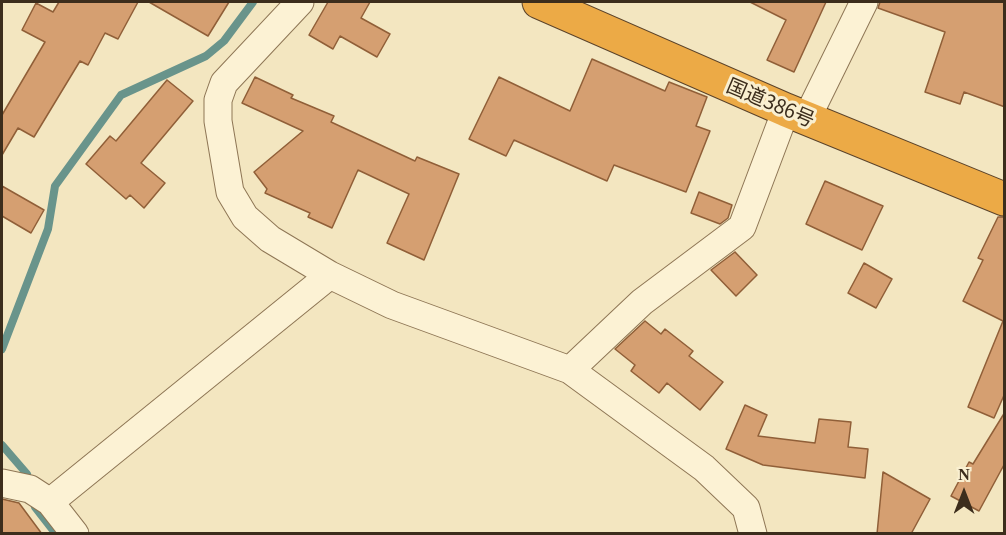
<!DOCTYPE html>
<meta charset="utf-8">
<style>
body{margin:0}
#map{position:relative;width:1006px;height:535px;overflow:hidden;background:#f3e6c0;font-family:Georgia,serif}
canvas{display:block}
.frame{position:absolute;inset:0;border:3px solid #3c2d1c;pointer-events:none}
.north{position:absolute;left:934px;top:463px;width:60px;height:60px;-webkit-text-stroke:4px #f9efd0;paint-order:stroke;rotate:0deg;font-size:16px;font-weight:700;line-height:24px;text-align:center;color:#3c2d1c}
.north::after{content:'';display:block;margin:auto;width:21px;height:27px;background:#3c2d1c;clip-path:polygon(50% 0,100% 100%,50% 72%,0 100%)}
</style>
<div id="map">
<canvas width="1006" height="535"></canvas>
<div class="frame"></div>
<div class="north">N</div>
</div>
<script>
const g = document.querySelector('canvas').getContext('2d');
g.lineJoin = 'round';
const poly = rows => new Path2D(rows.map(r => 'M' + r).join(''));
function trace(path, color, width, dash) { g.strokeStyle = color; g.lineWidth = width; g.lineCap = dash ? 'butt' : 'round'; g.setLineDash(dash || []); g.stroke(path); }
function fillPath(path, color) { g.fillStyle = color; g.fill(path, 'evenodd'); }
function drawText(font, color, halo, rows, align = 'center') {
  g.font = font + ' Georgia,"Noto Sans JP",serif'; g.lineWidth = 6; g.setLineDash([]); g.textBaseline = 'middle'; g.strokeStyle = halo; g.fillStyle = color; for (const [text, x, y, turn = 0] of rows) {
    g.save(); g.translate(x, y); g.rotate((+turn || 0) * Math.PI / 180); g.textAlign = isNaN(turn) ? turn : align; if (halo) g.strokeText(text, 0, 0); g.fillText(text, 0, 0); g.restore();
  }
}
trace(poly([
 [2,349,48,229,55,186,121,95,206,56,224,41,253,2],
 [2,445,27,474],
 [35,507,56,534]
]), '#69948b', 8);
const building = poly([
 [59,2,138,2,118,39,105,33,88,65,80,61,34,137,18,128,2,155,2,115,45,42,22,30,36,3,53,12,59,2],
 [149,2,229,2,208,36,149,2],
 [328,2,370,2,361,18,390,34,377,57,340,36,333,49,309,35,328,2],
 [750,2,826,2,794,72,767,60,786,20,750,2],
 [880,2,1005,2,1005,107,964,92,960,104,925,92,945,32,878,8,880,2],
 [592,59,665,91,669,82,707,97,696,126,710,131,686,192,614,165,607,181,514,140,506,156,469,139,499,77,570,111,592,59],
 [255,77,293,95,291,98,334,116,331,122,415,161,417,157,459,174,424,260,387,243,409,194,358,170,332,228,308,217,310,213,265,193,267,189,254,172,303,131,242,103,255,77],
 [167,80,193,101,141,163,165,183,144,208,130,195,126,199,86,164,110,136,116,141,167,80],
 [825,181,883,206,862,250,806,224,825,181],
 [2,186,44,210,31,233,2,216,2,186],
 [699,192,732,205,728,218,720,224,691,213,699,192],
 [998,217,1005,217,1005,393,994,418,968,407,1003,321,963,301,983,260,978,258,998,217],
 [735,252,757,275,736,296,711,270,735,252],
 [864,263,892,279,876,308,848,293,864,263],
 [645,321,661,334,665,329,693,351,689,356,723,382,700,410,667,383,659,393,631,371,635,365,615,349,645,321],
 [745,405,767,415,758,436,815,443,819,419,851,422,848,447,868,449,865,478,763,465,726,449,745,405],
 [1005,412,1005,463,979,511,951,496,969,462,973,464,1005,412],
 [883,472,930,499,911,534,877,534,883,472],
 [2,499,19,503,42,534,2,534,2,499]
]);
fillPath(building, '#d59f71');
trace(building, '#905f38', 1.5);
const street = poly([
 [300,2,224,83,218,100,218,121,230,192,245,217,270,239,330,275,392,305,570,370,704,468,746,508,753,534],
 [807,118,864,2],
 [570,370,642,302,742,227,786,110],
 [2,483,30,489,50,502,75,534],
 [50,502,330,275]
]);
const highway = poly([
 [539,2,786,110,1004,199]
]);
trace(street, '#8e7655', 29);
trace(highway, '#5b432a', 35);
trace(street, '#fcf2d4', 27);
trace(highway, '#ecaa46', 33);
drawText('20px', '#3c2d1c', '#f9efd0', [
 ["国道386号",771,102,23]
]);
</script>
